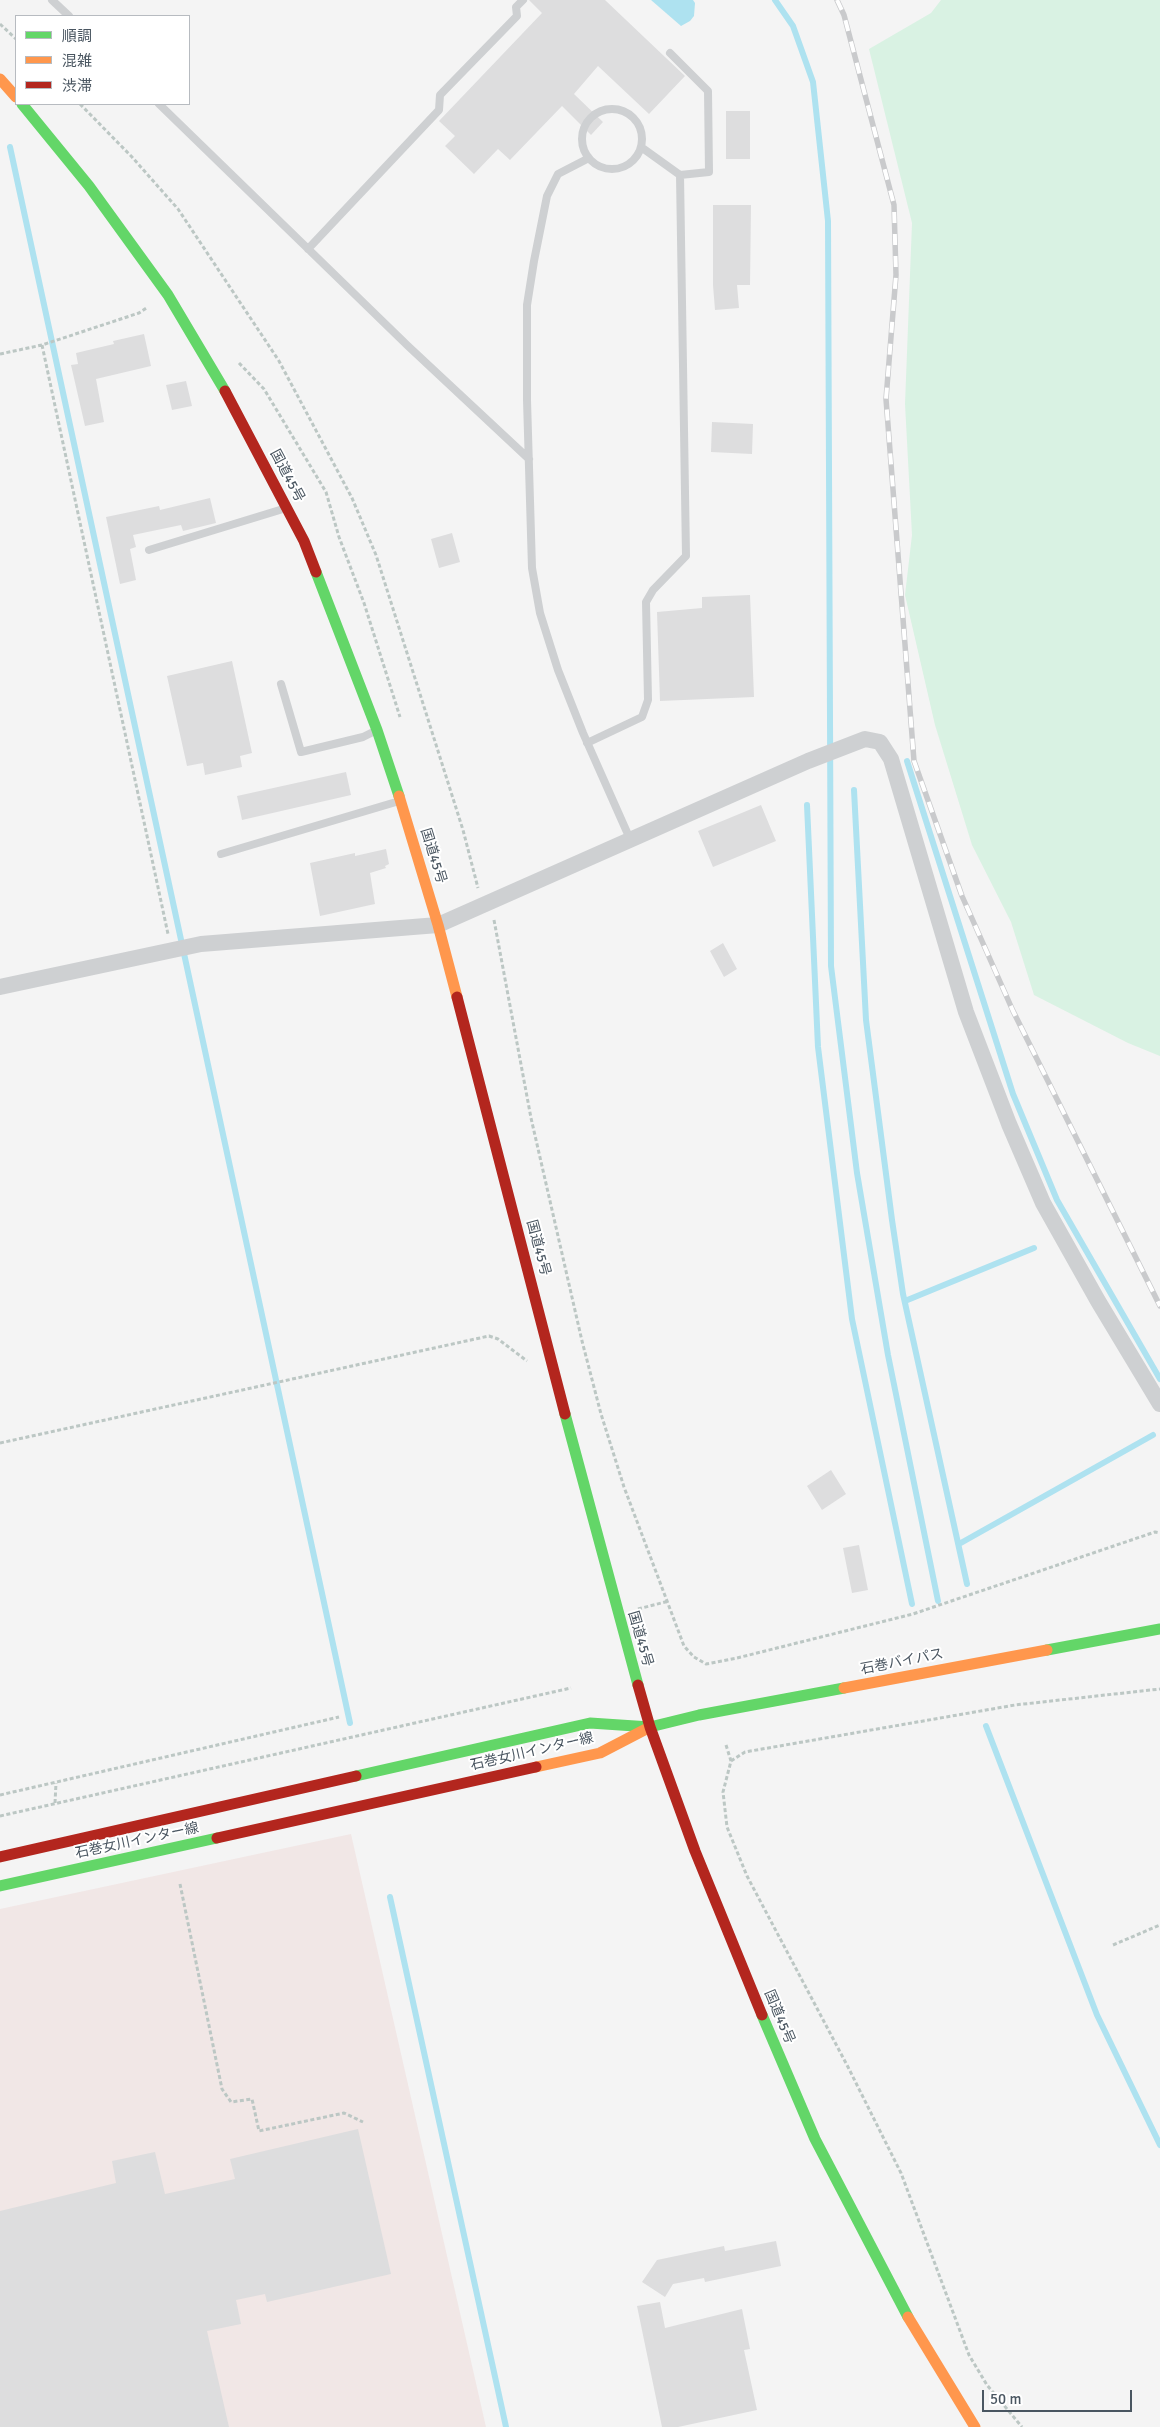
<!DOCTYPE html>
<meta charset="utf-8">
<style>
body{margin:0}
#map{position:relative;width:1160px;height:2427px;overflow:hidden;background:#f4f4f4;font-family:Signika,"Noto Sans JP",sans-serif}
canvas{display:block}
.legend{position:absolute;left:15px;top:15px;width:175px;height:90px;box-sizing:border-box;background:#fff;border:1px solid #b7bbc0;margin:0;padding:6px 9px;list-style:none;font-size:15px;color:#4a5661}
.legend li{display:flex;align-items:center;gap:10px;height:25px}
.legend b{width:25px;border:1px solid #b7bbc0}
.scale{position:absolute;left:982px;top:2390px;width:150px;height:22px;box-sizing:border-box;border:2px solid #4a5661;border-top:0;padding-left:6px;font-size:15px;line-height:18px;white-space:nowrap;color:#4a5661;-webkit-text-stroke:4px #fff;paint-order:stroke}
</style>
<div id="map">
<canvas width="1160" height="2427"></canvas>
<ul class="legend">
<li><b style="height:6px;background:#63d668"></b>順調</li>
<li><b style="height:6px;background:#ff974d"></b>混雑</li>
<li><b style="height:6px;background:#b3261e"></b>渋滞</li>
</ul>
<div class="scale">50 m</div>
</div>
<script>
const g = document.querySelector('canvas').getContext('2d');
g.lineJoin = 'round';
function fillPath(path, color) { g.fillStyle = color; g.fill(path, 'evenodd'); }
const poly = rows => new Path2D(rows.map(r => 'M' + r).join(''));
function trace(path, color, width, dash) { g.strokeStyle = color; g.lineWidth = width; g.lineCap = dash ? 'butt' : 'round'; g.setLineDash(dash || []); g.stroke(path); }
function drawText(font, color, halo, rows, align = 'center') {
  g.font = font + ' Signika,"Noto Sans JP",sans-serif'; g.lineWidth = 4; g.setLineDash([]); g.textBaseline = 'middle'; g.strokeStyle = halo; g.fillStyle = color; for (const [text, x, y, turn = 0] of rows) {
    g.save(); g.translate(x, y); g.rotate((+turn || 0) * Math.PI / 180); g.textAlign = isNaN(turn) ? turn : align; if (halo) g.strokeText(text, 0, 0); g.fillText(text, 0, 0); g.restore();
  }
}
fillPath(poly([
 [351,1834,486,2427,0,2427,0,1909]
]), '#f1e7e6');
fillPath(poly([
 [941,0,1160,0,1160,1056,1128,1043,1034,995,1011,922,972,845,935,725,905,595,912,535,905,404,912,223,869,49,931,13]
]), '#d9f2e3');
fillPath(poly([
 [651,0,693,0,695,3,694,16,690,21,681,26]
]), '#aee2f0');
trace(poly([
 [775,0,793,26,813,82,828,221,831,966,857,1173,888,1355,938,1601],
 [10,147,350,1723],
 [907,761,1013,1094,1057,1200,1160,1379],
 [854,790,866,1020,892,1220,903,1294,967,1584],
 [807,805,818,1047,852,1319,912,1604],
 [905,1301,1034,1248],
 [959,1544,1153,1435],
 [986,1726,1097,2015,1160,2145],
 [390,1897,506,2427]
]), '#aee2f0', 6);
fillPath(poly([
 [529,0,605,0,685,76,649,114,598,66,574,94,603,122,591,135,562,106,510,160,498,149,474,174,445,146,455,136,439,121,542,13],
 [726,111,750,111,750,159,726,159],
 [713,205,751,205,750,285,737,285,739,308,715,310,713,285],
 [144,334,151,366,96,379,104,422,85,426,71,365,78,364,76,353,114,344,113,341],
 [186,381,192,406,172,410,166,385],
 [712,422,753,424,752,454,711,452],
 [210,498,216,523,183,531,181,525,133,535,136,547,130,549,136,580,120,584,106,517,159,506,160,510],
 [452,533,460,562,439,568,431,539],
 [750,595,754,697,660,701,657,612,702,608,702,597],
 [232,661,252,753,240,756,242,767,205,775,203,763,187,766,167,676],
 [346,772,351,795,242,820,237,796],
 [761,805,776,841,713,867,698,831],
 [386,849,389,864,385,866,386,868,370,873,375,904,320,916,310,863,355,853,355,856],
 [723,943,737,969,724,977,710,951],
 [831,1470,846,1494,822,1510,807,1486],
 [859,1545,868,1590,852,1593,843,1548],
 [358,2129,391,2274,267,2302,265,2294,236,2300,241,2324,207,2331,229,2427,0,2427,0,2211,116,2183,112,2161,155,2152,165,2194,235,2179,230,2159],
 [776,2241,781,2266,705,2282,704,2278,673,2284,665,2297,642,2282,657,2260,724,2246,725,2251],
 [660,2302,665,2328,742,2309,750,2349,744,2350,757,2410,678,2427,662,2427,637,2306]
]), '#ddddde');
trace(poly([
 [0,24,16,39],
 [80,104,132,157,178,209,279,361,352,498,376,555,463,830,478,888],
 [42,345,168,934],
 [0,354,42,345,139,313,148,307],
 [239,363,264,389,326,492,339,537,364,603,400,717],
 [494,920,531,1118,582,1341,601,1414,624,1487,684,1646,694,1657,706,1664,737,1658,913,1614,1155,1532,1160,1533],
 [0,1443,489,1336,498,1339,527,1361],
 [638,1609,669,1601],
 [726,1745,731,1761,723,1792,727,1827,747,1876,848,2067,901,2173,969,2355,987,2385,1022,2427],
 [731,1761,745,1752,1015,1705,1160,1689],
 [0,1795,339,1717],
 [55,1803,56,1783],
 [0,1816,571,1688],
 [180,1884,222,2089,231,2102,252,2099,259,2131,344,2113,363,2122],
 [1113,1945,1160,1925]
]), '#bcc7c4', 3, [4, 2.5]);
trace(poly([
 [52,0,69,16],
 [670,53,708,91,709,172,680,175],
 [159,104,408,346,529,459],
 '582 139a30 30 0 1 1 60 0a30 30 0 1 1-60 0Z',
 [589,158,558,174,547,196,534,261,527,305,527,400,532,568,540,613,558,670,583,733,630,839],
 [308,249,439,110,440,95,517,16,516,7,523,0],
 [149,550,283,509],
 [281,684,301,752,363,737,373,732],
 [587,743,642,717,648,700,646,602,653,590,686,556,680,175,641,147],
 [221,854,396,802]
]), '#ced0d2', 8);
trace(poly([
 [0,987,201,944,438,925,808,761,865,739,880,742,891,759,966,1012,1009,1124,1043,1203,1098,1301,1160,1404]
]), '#ced0d2', 16);
trace(poly([
 [22,104,89,186,168,295,225,391],
 [316,572,377,730,399,796],
 [565,1414,638,1685],
 [1047,1650,1160,1629],
 [650,1727,699,1715,844,1688],
 [356,1776,590,1723,650,1727],
 [0,1886,217,1838],
 [762,2015,815,2139,908,2317]
]), '#63d668', 11);
trace(poly([
 [0,79,16,97],
 [399,796,438,925,457,997],
 [844,1688,1047,1650],
 [536,1767,600,1753,650,1727],
 [908,2317,975,2427]
]), '#ff974d', 11);
trace(poly([
 [225,391,304,541,316,572],
 [457,997,565,1414],
 [638,1685,650,1727,695,1851,762,2015],
 [217,1838,536,1767],
 [0,1857,356,1776]
]), '#b3261e', 11);
const rail = poly([
 [837,0,844,15,894,205,896,275,886,399,914,761,962,896,1013,1011,1160,1306]
]);
trace(rail, '#c9cacc', 5.5);
trace(rail, '#fff', 4, [11]);
drawText('14px', '#4a5661', '#fff', [
 ["国道45号",287,476,62],
 ["国道45号",433,856,73],
 ["国道45号",538,1248,75],
 ["国道45号",640,1639,74],
 ["石巻バイパス",902,1662,-11],
 ["石巻女川インター線",532,1752,-13],
 ["石巻女川インター線",137,1841,-12],
 ["国道45号",779,2017,67]
]);
</script>
